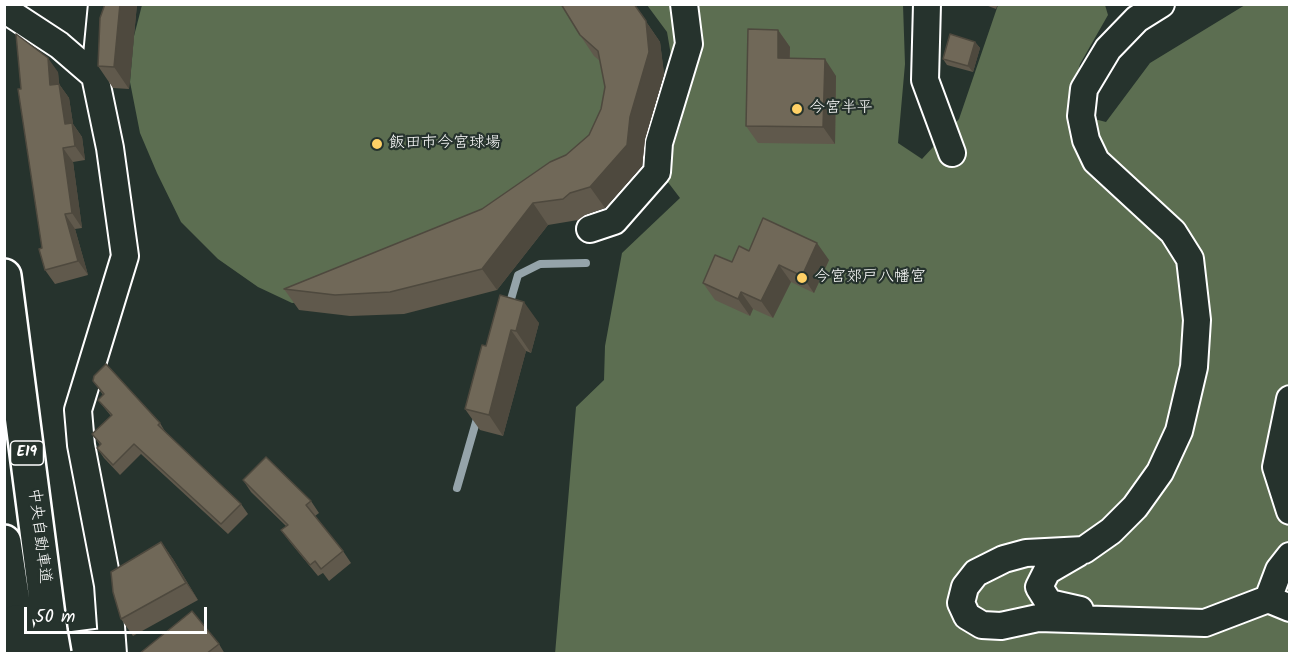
<!DOCTYPE html>
<meta charset="utf-8">
<style>
body{margin:0}
#map{position:relative;width:1294px;height:658px;overflow:hidden;background:#26332d;font-family:Kalam,sans-serif}
canvas{display:block}
.frame{position:absolute;inset:0;border:6px solid #fff;pointer-events:none}
.scale{position:absolute;left:24px;top:607px;width:183px;height:27px;box-sizing:border-box;border:3px solid #fff;border-top:0;padding-left:8px;font-size:18px;line-height:21px;white-space:nowrap;color:#fff;-webkit-text-stroke:4px #26332d;paint-order:stroke}
</style>
<div id="map">
<canvas width="1294" height="658"></canvas>
<div class="frame"></div>
<div class="scale">50 m</div>
</div>
<script>
const g = document.querySelector('canvas').getContext('2d');
g.lineJoin = 'round';
function fillPath(path, color) { g.fillStyle = color; g.fill(path, 'evenodd'); }
const poly = rows => new Path2D(rows.map(r => 'M' + r).join(''));
function trace(path, color, width, dash) { g.strokeStyle = color; g.lineWidth = width; g.lineCap = dash ? 'butt' : 'round'; g.setLineDash(dash || []); g.stroke(path); }
function drawText(font, color, halo, rows, align = 'center') {
  g.font = font + ' Kalam,"Klee One",sans-serif'; g.lineWidth = 4.5; g.setLineDash([]); g.textBaseline = 'middle'; g.strokeStyle = halo; g.fillStyle = color; for (const [text, x, y, turn = 0] of rows) {
    g.save(); g.translate(x, y); g.rotate((+turn || 0) * Math.PI / 180); g.textAlign = isNaN(turn) ? turn : align; if (halo) g.strokeText(text, 0, 0); g.fillText(text, 0, 0); g.restore();
  }
}
fillPath(poly([
 [142,5,563,5,613,72,604,156,323,301,292,303,258,287,218,259,181,222,157,173,140,133,130,82,134,36],
 [647,5,903,5,905,64,898,143,922,159,959,119,998,5,1105,5,1108,15,1080,64,1067,112,1106,122,1150,63,1245,5,1289,5,1289,653,555,654,576,407,604,380,605,346,622,253,680,198,664,177,682,119,667,32]
]), '#5c6e51');
trace(poly([
 [509,306,518,275,540,264,586,263],
 [457,488,478,415]
]), '#95a4aa', 8);
const minor = poly([
 [102,4,95,76,110,148,125,256,78,410,81,445,108,585,113,654],
 [927,4,925,80,952,153],
 [1161,4,1137,19,1108,49,1084,89,1081,116,1086,140,1096,161,1173,232,1190,259,1197,320,1194,367,1179,431,1160,472,1135,507,1111,531,1084,550,1026,553,1004,559,976,573,965,587,961,603,967,616,982,625,1001,626,1038,618,1205,623,1268,599,1290,608],
 [4,9,59,45,95,76],
 [590,229,614,221,657,172,659,143,689,44,684,4],
 [1290,399,1276,467,1290,511],
 [1078,553,1047,571,1039,587,1049,603,1080,610],
 [1268,599,1279,570,1290,556],
 [35,651,112,641]
]);
const highway = poly([
 [4,276,50,631],
 [4,542,16,622]
]);
trace(minor, '#fff', 30);
trace(highway, '#fff', 38);
trace(minor, '#26332d', 26);
trace(highway, '#26332d', 33);
const highwayBridge = poly([
 [16,622,21,654],
 [50,631,54,654]
]);
trace(highwayBridge, '#fff', 38, []);
trace(highwayBridge, '#26332d', 33);
fillPath(poly([
 [105,4,137,4,129,89,113,88,98,66],
 [634,4,660,42,664,74,645,139,642,166,605,208,585,215,578,220,548,225,497,290,404,314,350,316,299,310,284,289,482,209,566,155,589,135,601,109,605,87,600,61,594,56,580,35],
 [983,4,998,4,996,9],
 [778,30,790,47,790,58,836,76,835,144,758,143,746,126],
 [975,42,980,48,973,72,947,65,943,59],
 [58,72,59,84,69,98,73,124,82,137,85,160,73,162,82,228,75,229,88,275,55,284,45,270,42,248],
 [749,251,829,260,814,293,791,282,773,318,753,309,750,316,715,300,703,283],
 [500,295,539,323,531,353,526,351,503,436,480,430,465,409,486,346],
 [93,381,160,423,166,433,241,504,248,514,228,534,141,454,120,475,104,458,97,448,100,445,92,434,111,416,98,400,103,395],
 [243,480,311,501,319,513,315,516,343,551,351,563,329,581,323,573,318,576,290,542,281,530,286,526,251,492],
 [161,542,173,559,198,600,133,636,121,619],
 [219,644,225,654,139,654]
]), '#60594c');
fillPath(poly([
 [120,4,137,4,129,89,114,67],
 [634,4,660,42,664,74,645,139,642,166,605,208,590,187],
 [778,30,790,47,789,75,778,58],
 [975,42,980,48,973,72,968,66],
 [48,58,58,72,60,99,50,85],
 [825,59,836,76,835,144,823,127],
 [59,84,69,98,73,124,82,137,85,160,75,146,65,124],
 [63,148,73,162,82,228,72,213],
 [533,203,548,225,497,290,482,269],
 [65,214,75,229,88,275,78,261],
 [817,243,829,260,814,293,802,276],
 [779,265,791,282,773,318,761,301],
 [741,292,753,309,750,316,738,299],
 [524,302,539,323,531,353,516,331],
 [511,330,526,351,503,436,489,415],
 [161,542,173,559,198,600,186,583]
]), '#4e493e');
const building = poly([
 [105,4,120,4,114,67,98,66,100,18,105,4],
 [561,4,634,4,646,21,649,52,630,117,627,145,590,187,570,193,563,199,533,203,482,269,390,292,335,295,284,289,482,209,550,162,566,155,589,135,601,109,605,87,598,51,580,35,561,4],
 [748,29,778,30,778,58,825,59,823,127,746,126,748,29],
 [16,34,48,58,50,85,59,84,65,124,72,123,75,146,63,148,72,213,65,214,78,261,45,270,39,249,42,248,18,89,21,89,16,34],
 [950,34,975,42,968,66,943,59,950,34],
 [763,218,817,243,802,276,779,265,761,301,741,292,738,299,703,283,715,255,732,262,739,246,749,251,763,218],
 [500,295,524,302,516,331,511,330,489,415,465,409,482,345,486,346,500,295],
 [106,364,160,423,158,425,241,504,221,524,134,444,113,465,97,448,101,444,92,434,112,415,98,400,104,394,93,381,94,376,106,364],
 [266,457,311,501,306,505,343,551,321,569,315,561,310,565,281,530,288,525,243,480,266,457],
 [161,542,186,583,121,619,113,592,111,572,161,542],
 [192,611,219,644,206,654,139,654,192,611]
]);
fillPath(building, '#706858');
trace(building, '#4e493e', 1.5);
for (const [x, y, r, color] of [
 [797,109,6,"#ffd166"],
 [377,144,6,"#ffd166"],
 [802,278,6,"#ffd166"]
]) { const dot = new Path2D(); dot.arc(x, y, r, 0, 2 * Math.PI); g.fillStyle = color; g.fill(dot); trace(dot, '#26332d', 2); }
for (const [x, y, w] of [
 [27,453,33]
]) { const box = new Path2D(); box.roundRect(x - w / 2, y - 12, w, 24, 4.5); g.fillStyle = '#26332d'; g.fill(box); trace(box, '#fff', 1.5); }
drawText('bold 15px', '#fff', null, [
 ["E19",27,453]
]);
drawText('16px', '#fff', '#26332d', [
 ["今宮半平",809,109],
 ["飯田市今宮球場",389,144],
 ["今宮郊戸八幡宮",814,278]
], 'left');
drawText('16px', '#fff', '#26332d', [
 ["中央自動車道",38,536,83]
]);
</script>
